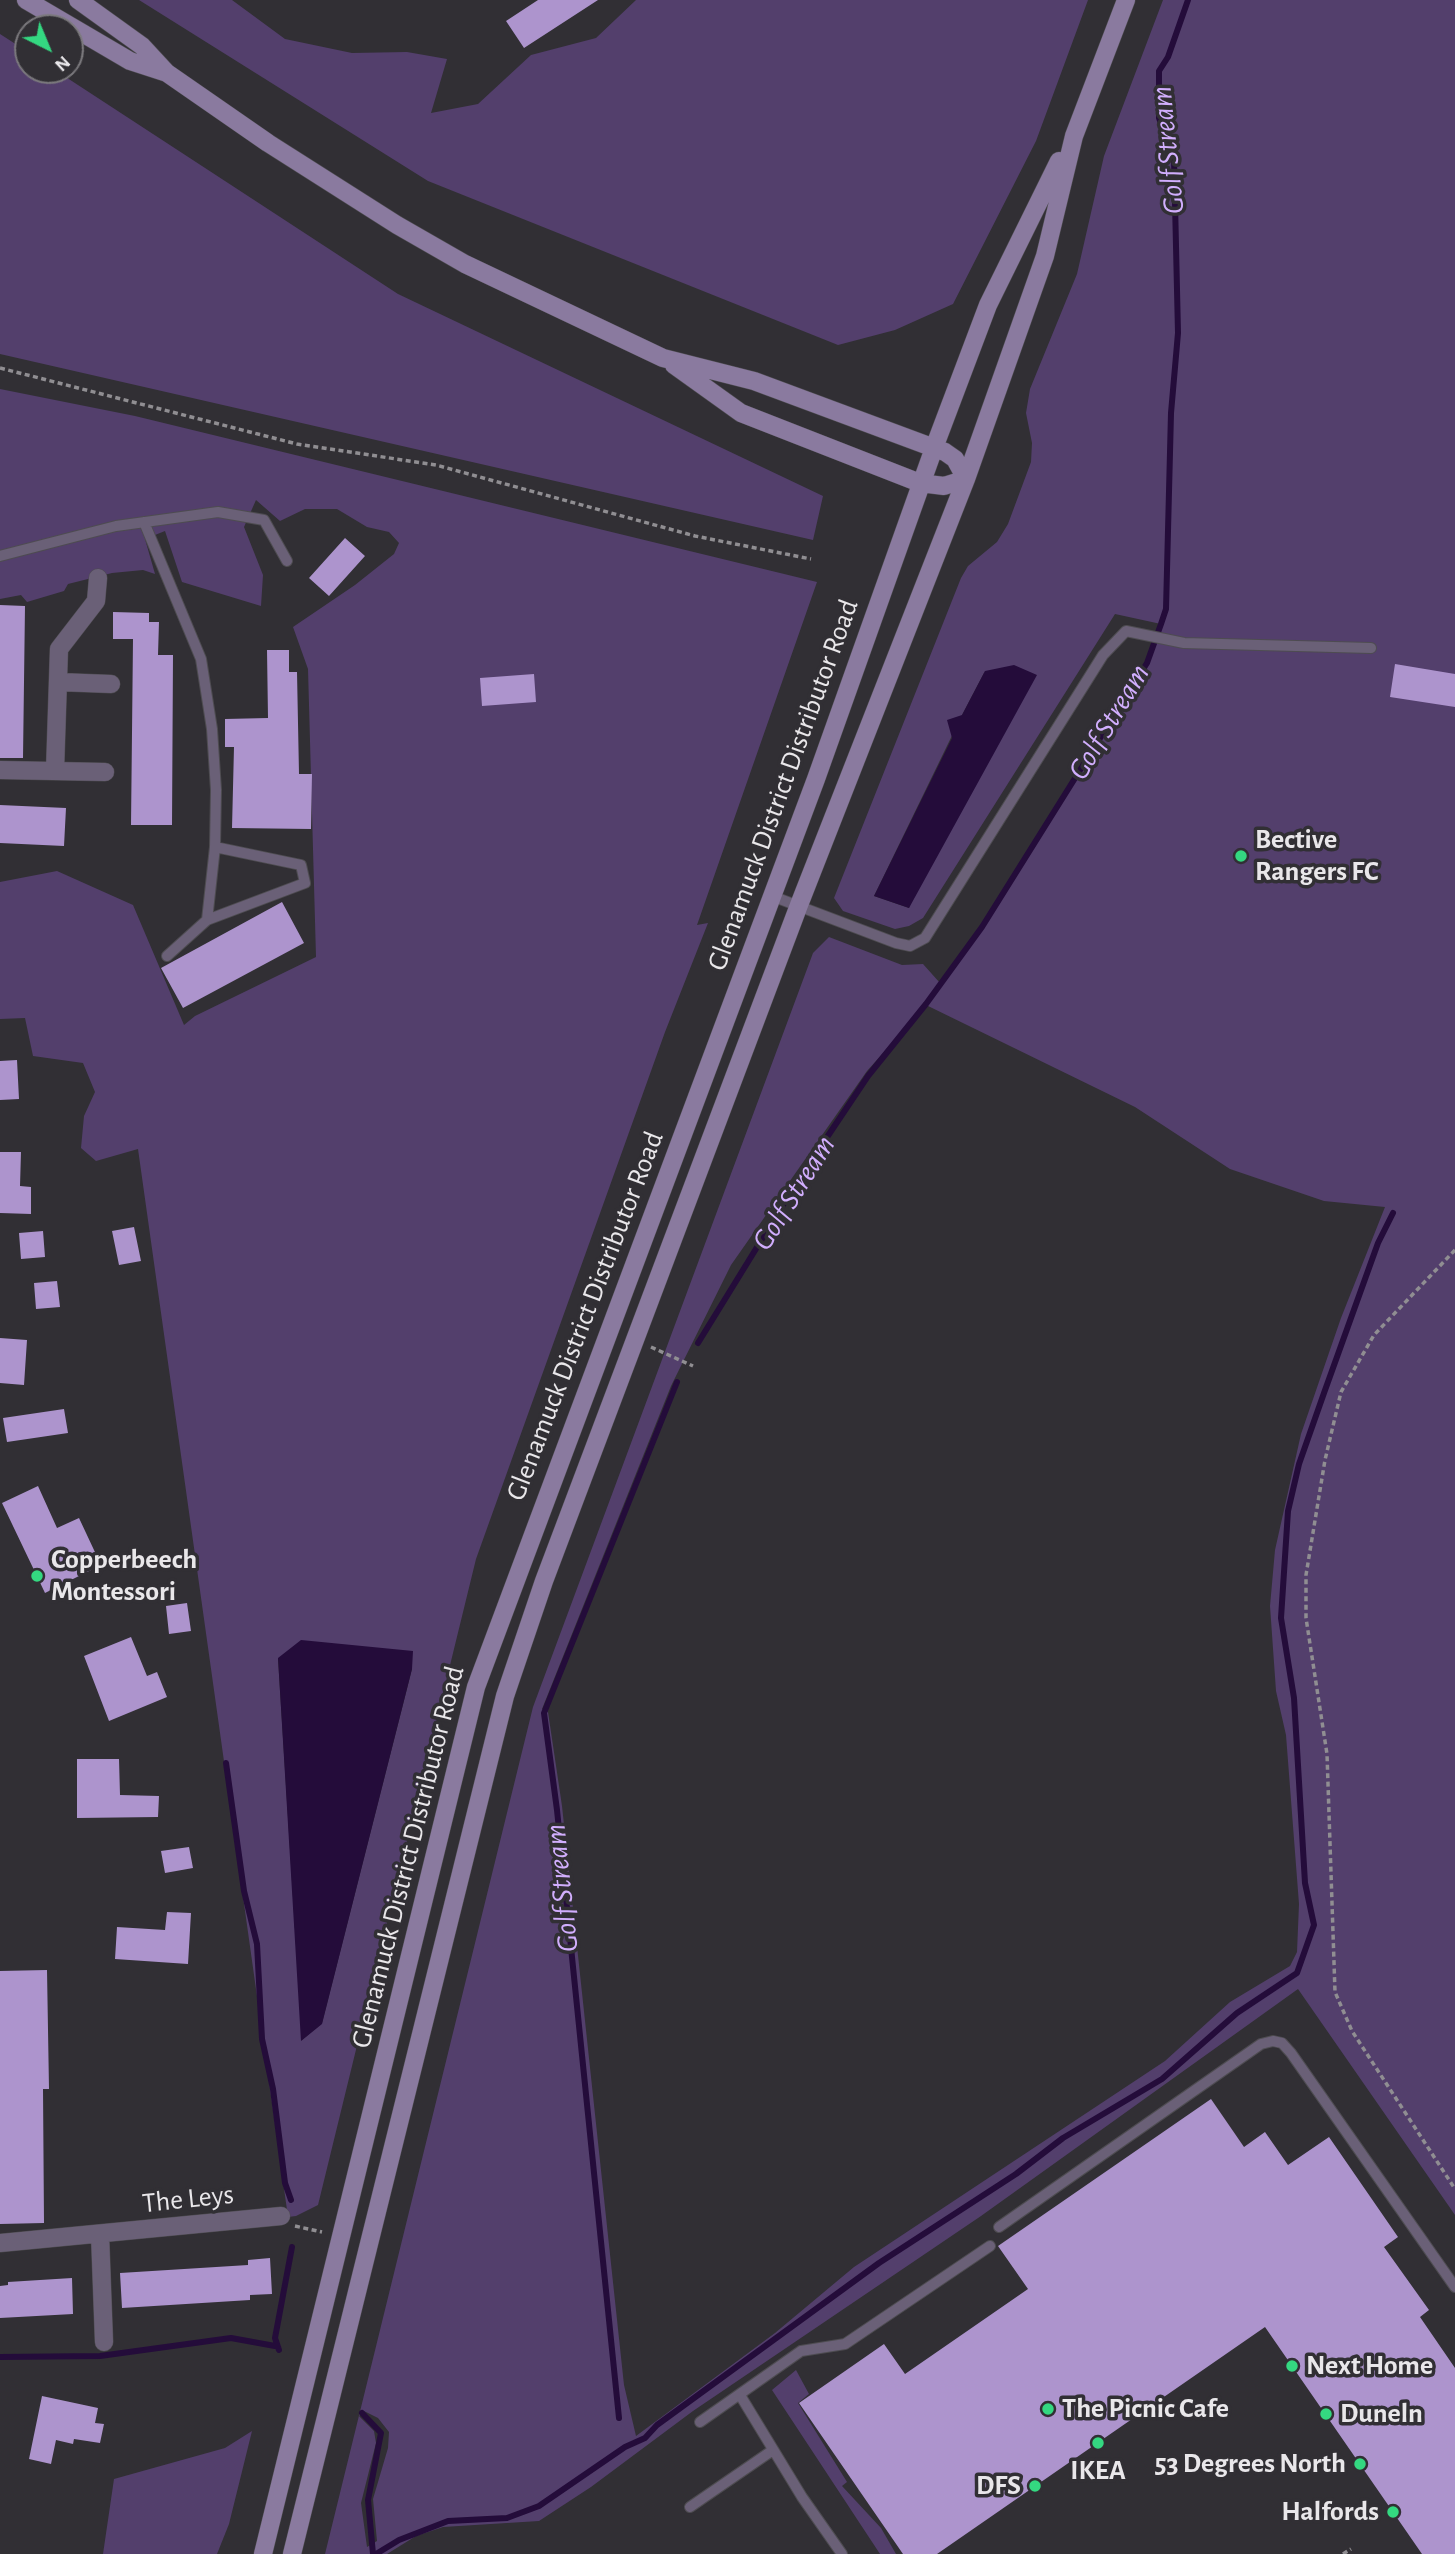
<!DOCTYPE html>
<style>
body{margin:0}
#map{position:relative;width:1455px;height:2554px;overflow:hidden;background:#312f34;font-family:"Alegreya Sans",sans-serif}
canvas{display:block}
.north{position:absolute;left:14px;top:14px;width:70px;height:70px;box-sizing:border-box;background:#312f34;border:2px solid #7b797d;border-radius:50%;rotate:137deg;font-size:19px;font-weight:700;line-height:28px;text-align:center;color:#e9e7ea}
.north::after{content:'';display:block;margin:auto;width:24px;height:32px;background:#34d881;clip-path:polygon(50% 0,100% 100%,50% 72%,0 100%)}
</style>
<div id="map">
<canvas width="1455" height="2554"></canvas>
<div class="north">N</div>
</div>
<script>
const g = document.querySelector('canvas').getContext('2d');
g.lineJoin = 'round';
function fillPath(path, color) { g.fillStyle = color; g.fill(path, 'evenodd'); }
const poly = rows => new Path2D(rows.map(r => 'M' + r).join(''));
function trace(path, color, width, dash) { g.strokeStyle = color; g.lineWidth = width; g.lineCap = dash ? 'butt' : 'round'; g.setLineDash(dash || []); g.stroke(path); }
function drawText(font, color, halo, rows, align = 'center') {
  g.font = font + ' "Alegreya Sans",sans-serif'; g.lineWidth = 7; g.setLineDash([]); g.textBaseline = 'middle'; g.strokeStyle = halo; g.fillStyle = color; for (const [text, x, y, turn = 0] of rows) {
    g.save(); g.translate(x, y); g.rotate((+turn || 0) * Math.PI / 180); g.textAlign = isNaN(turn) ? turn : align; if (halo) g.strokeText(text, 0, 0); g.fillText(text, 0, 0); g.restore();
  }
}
fillPath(poly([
 [139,0,232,0,285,39,352,53,407,52,447,59,431,113,478,104,531,55,596,38,636,0,1088,0,1036,141,953,304,895,330,838,345,428,181],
 [1163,0,1455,0,1455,2215,1298,1989,981,2216,693,2411,591,2487,539,2521,443,2527,416,2536,387,2554,325,2554,533,1707,813,953,829,937,902,965,923,964,940,983,982,927,1147,663,1161,624,1115,614,923,918,909,926,895,929,843,911,834,898,961,578,968,566,997,542,1008,524,1031,462,1032,443,1026,413,1030,389,1077,274,1104,156],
 [985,671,909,908,874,896,962,715],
 [926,1005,1135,1107,1230,1169,1324,1201,1385,1207,1341,1318,1301,1434,1275,1550,1270,1606,1276,1691,1286,1735,1299,1904,1297,1952,1290,1966,1230,2002,1165,2061,854,2267,775,2333,636,2436,624,2385,562,1806,548,1712,542,1709,671,1386,731,1265,867,1071],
 [364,2411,378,2418,389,2432,388,2448,373,2499,377,2541,367,2547,361,2503,376,2443,374,2431,359,2416],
 [0,34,28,52,28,70,55,70,398,294,823,496,813,540,0,354],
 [0,389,135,416,817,582,697,925,708,923,665,1032,476,1559,318,2205,296,2216,288,2217,138,1149,96,1161,81,1148,84,1116,95,1092,83,1063,33,1056,25,1018,0,1019,0,882,57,871,133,905,184,1025,195,1016,316,957,308,669,293,627,355,585,394,554,399,543,389,532,367,527,337,509,305,509,280,521,256,500,244,527,263,575,261,606,182,582,165,531,145,539,155,574,143,570,112,573,68,584,64,591,27,602,21,595,0,599],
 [278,1659,412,1669,322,2023,302,2040],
 [796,2370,809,2394,798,2403,847,2482,842,2486,881,2528,896,2554,880,2554,772,2390],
 [252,2431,229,2524,217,2554,103,2554,114,2479,225,2448]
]), '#533f6c');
fillPath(poly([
 [1014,665,1037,675,909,908,874,896,952,738,947,720,962,715,985,671],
 [301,1640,413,1651,412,1669,322,2024,301,2041,278,1658]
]), '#240c3a');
trace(poly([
 [698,1343,799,1179,868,1076,926,1004,982,927,1147,663,1161,624,1166,609,1171,413,1178,333,1174,159,1159,118,1159,71,1168,57,1188,0],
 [226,1763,244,1891,257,1944,262,2039,273,2089,285,2183,291,2200],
 [279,2350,275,2338,292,2247],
 [0,2357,100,2356,231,2338,275,2346],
 [362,2413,381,2433,368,2500,373,2554],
 [619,2418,557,1810,544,1713,677,1382],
 [376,2554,399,2540,448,2521,507,2518,539,2506,625,2447,645,2438,657,2425,879,2263,1016,2174,1063,2138,1162,2079,1237,2013,1297,1973,1314,1925,1305,1883,1294,1698,1281,1618,1288,1511,1299,1464,1324,1393,1378,1243,1393,1213]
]), '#240c3a', 6);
fillPath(poly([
 [538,0,598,0,524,48,506,21],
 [345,538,365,556,329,596,309,578],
 [0,605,25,606,23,758,0,758],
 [113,612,149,613,149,622,159,622,158,655,173,655,172,825,131,825,133,639,113,639],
 [267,650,289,650,289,672,297,672,299,774,312,774,311,829,232,828,234,747,225,747,225,719,268,718],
 [1395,664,1455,674,1455,707,1390,697],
 [534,674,536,702,482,706,480,678],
 [0,805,66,808,64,846,0,843],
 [282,902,304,943,183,1008,161,968],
 [17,1060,19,1099,0,1100,0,1061],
 [0,1152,21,1152,20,1186,31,1187,31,1214,0,1213],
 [134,1227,141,1261,119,1265,112,1231],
 [43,1231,45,1257,21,1259,19,1233],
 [57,1281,60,1307,36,1309,34,1283],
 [0,1338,27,1340,24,1385,0,1383],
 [64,1409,68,1433,7,1442,3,1418],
 [38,1486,57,1528,79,1518,101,1565,45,1593,2,1503],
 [187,1603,191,1631,169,1634,166,1606],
 [131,1637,147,1676,157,1672,167,1697,109,1721,84,1656],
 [77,1759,119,1759,120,1795,159,1796,158,1817,77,1818],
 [189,1847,193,1868,165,1873,161,1851],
 [167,1912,191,1913,188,1964,115,1959,117,1927,165,1930],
 [47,1970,49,2089,43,2089,44,2223,0,2224,0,1971],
 [1211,2099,1244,2147,1265,2132,1288,2165,1329,2137,1398,2237,1384,2247,1429,2310,1420,2317,1455,2368,1455,2554,1422,2554,1265,2327,937,2554,903,2554,799,2403,884,2344,905,2374,1028,2289,998,2246],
 [270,2258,272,2294,250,2295,250,2300,122,2308,120,2273,248,2265,248,2260],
 [72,2278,73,2314,0,2318,0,2286,8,2285,8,2282],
 [42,2396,98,2408,95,2423,104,2424,100,2443,74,2439,73,2444,56,2440,51,2464,29,2459]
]), '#ad94cd');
const service = poly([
 [144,522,201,659,212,729,216,790,215,847,207,920,167,956],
 [0,556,116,526,218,512,264,520,287,561],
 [772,896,896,943,910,946,925,938,1103,655,1126,631,1184,643,1371,648],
 [207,920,305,883,301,865,215,847],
 [999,2227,1261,2044,1273,2041,1282,2043,1291,2053,1455,2287],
 [740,2395,802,2497,842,2554],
 [700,2422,801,2351,845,2344,990,2246],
 [690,2507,773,2450]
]);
const minor = poly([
 [58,682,111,684],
 [0,770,105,772],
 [55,771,59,649,96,601,98,578],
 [100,2234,104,2342],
 [0,2243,281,2216]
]);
const secondary = poly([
 [26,0,130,61,167,73],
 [78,0,142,46,167,73,268,143,397,225,465,264,663,358,754,381,945,452,955,459,966,479],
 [674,365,741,413,920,483,944,486,966,479],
 [263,2554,476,1687,816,779,934,448,988,305,1059,161],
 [292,2554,505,1696,544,1581,799,905,966,479,1045,256,1074,136,1126,0]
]);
trace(service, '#4e4c51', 12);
trace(minor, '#4e4c51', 19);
trace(secondary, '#4e4c51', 19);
trace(poly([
 [0,368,297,444,436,465,695,536,811,559],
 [1455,1250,1374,1335,1341,1392,1325,1460,1306,1575,1306,1618,1327,1754,1335,1992,1352,2031,1455,2189],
 [651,1347,693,1366],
 [295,2226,322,2232],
 [1343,2554,1351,2549]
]), '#908e92', 3.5, [5, 3.5]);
trace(service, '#6a6077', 10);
trace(minor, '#6a6077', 18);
trace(secondary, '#8a7a9f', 18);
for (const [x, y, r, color] of [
 [1241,856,7,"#34d881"],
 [37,1576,7,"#34d881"],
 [1292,2366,7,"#34d881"],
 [1048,2409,7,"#34d881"],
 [1326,2414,7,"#34d881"],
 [1098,2443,7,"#34d881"],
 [1360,2464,7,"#34d881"],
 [1035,2486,7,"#34d881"],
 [1393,2512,7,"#34d881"]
]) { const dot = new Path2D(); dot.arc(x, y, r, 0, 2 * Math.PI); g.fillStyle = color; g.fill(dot); trace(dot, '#312f34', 2.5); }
drawText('28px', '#e9e7ea', '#312f34', [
 ["Glenamuck District Distributor Road",783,785,-70],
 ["Glenamuck District Distributor Road",585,1316,-69],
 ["Glenamuck District Distributor Road",408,1857,-76],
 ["The Leys",188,2199,-6]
]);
drawText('bold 28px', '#e9e7ea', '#312f34', [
 ["Bective",1255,840],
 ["Rangers FC",1255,872],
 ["Copperbeech",51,1560],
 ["Montessori",51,1592],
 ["Next Home",1306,2366],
 ["The Picnic Cafe",1062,2409],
 ["Duneln",1340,2414],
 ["53 Degrees North",1346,2464,"right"],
 ["IKEA",1098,2471,"center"],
 ["DFS",1021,2486,"right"],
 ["Halfords",1379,2512,"right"]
], 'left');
drawText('italic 30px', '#d1aefd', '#312f34', [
 ["Golf Stream",1168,150,-96],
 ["Golf Stream",1109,722,-59],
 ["Golf Stream",794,1193,-58],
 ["Golf Stream",562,1888,-96]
]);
</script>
